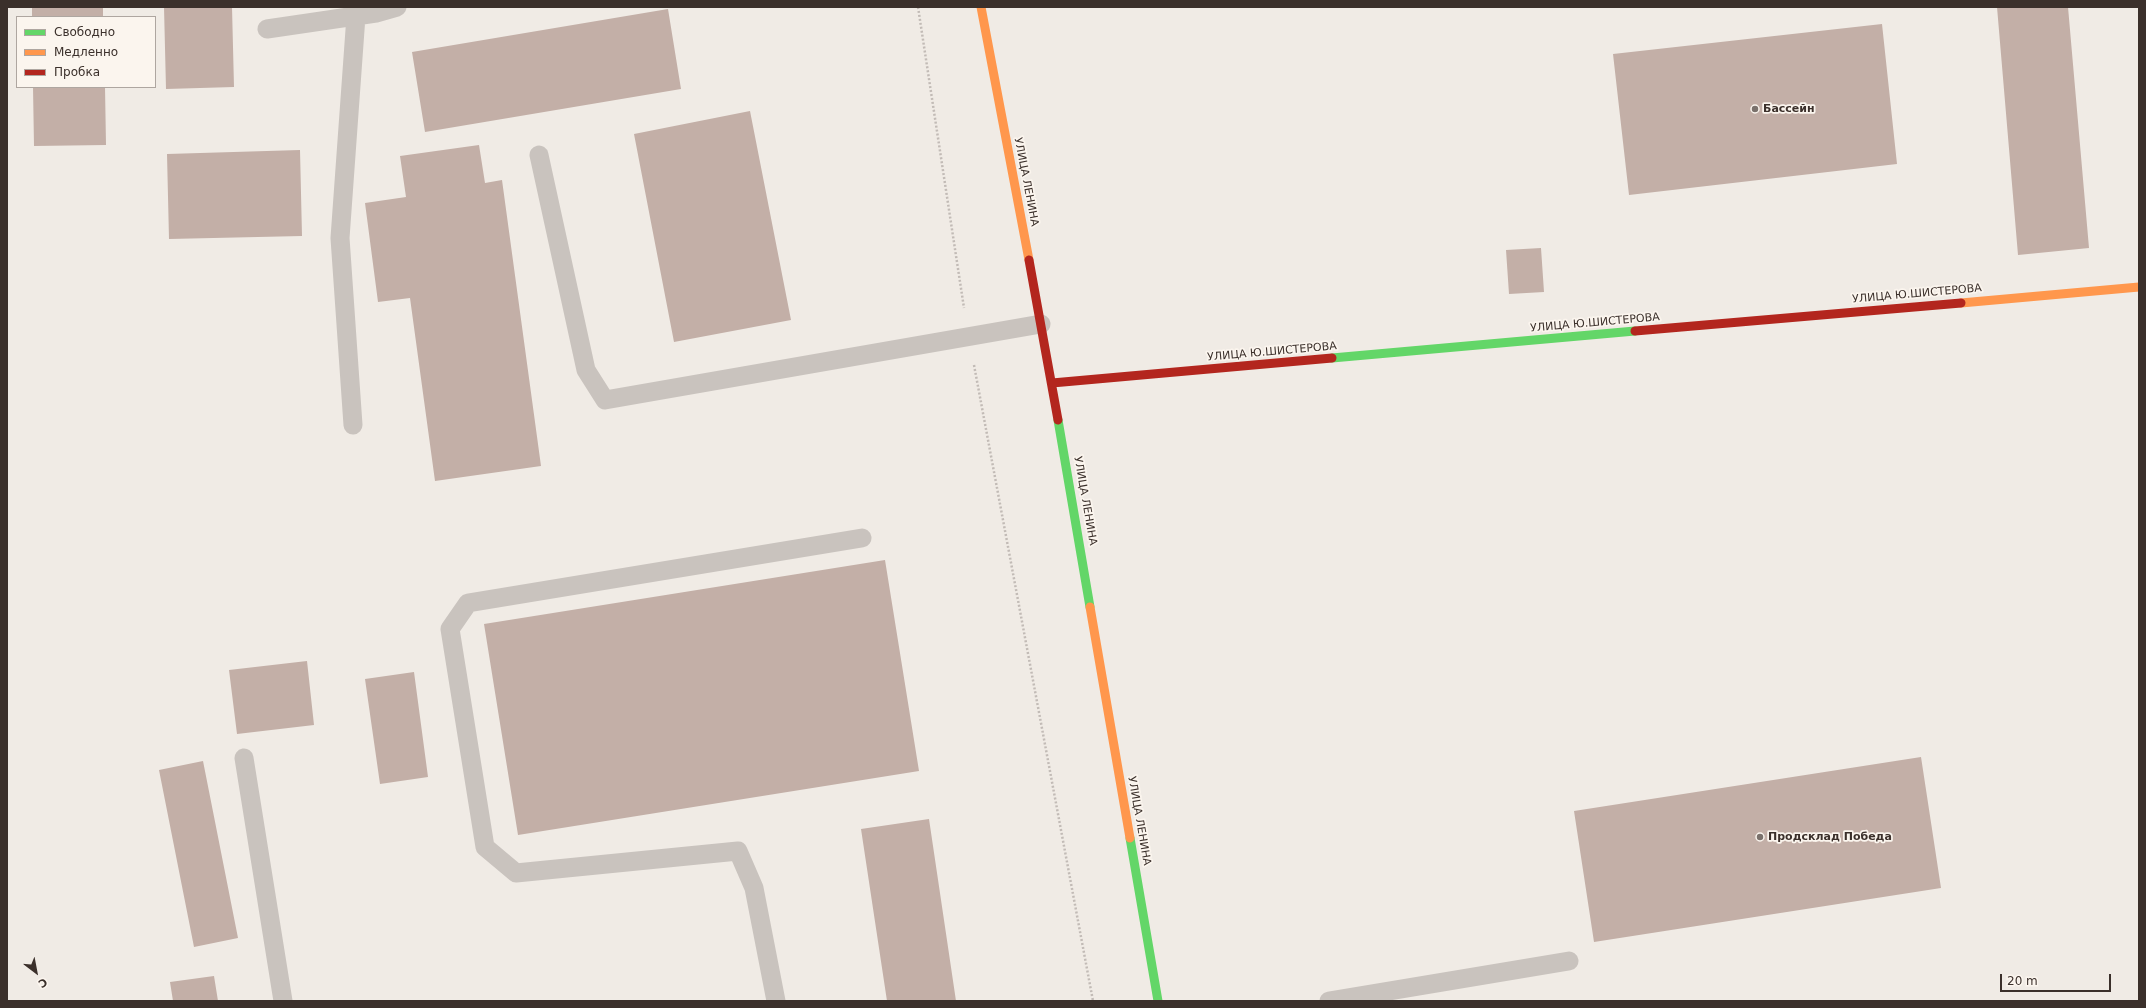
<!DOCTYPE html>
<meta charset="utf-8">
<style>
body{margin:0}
#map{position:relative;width:2146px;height:1008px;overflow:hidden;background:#f0ebe5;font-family:"DejaVu Sans",sans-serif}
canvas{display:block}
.frame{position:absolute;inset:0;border:8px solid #3b302b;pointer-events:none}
.legend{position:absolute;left:16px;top:16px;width:140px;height:72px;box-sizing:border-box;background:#fbf5ee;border:1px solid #aea6a0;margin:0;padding:5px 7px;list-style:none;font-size:12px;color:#3b302b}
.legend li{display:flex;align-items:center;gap:8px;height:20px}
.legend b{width:20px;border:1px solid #aea6a0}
.north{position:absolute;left:16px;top:952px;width:40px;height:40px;-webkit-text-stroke:3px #fbf5ee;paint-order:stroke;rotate:148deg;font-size:11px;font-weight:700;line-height:16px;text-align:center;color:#3b302b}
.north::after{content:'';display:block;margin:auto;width:14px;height:18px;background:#3b302b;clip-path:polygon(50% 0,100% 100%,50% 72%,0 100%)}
.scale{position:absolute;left:2000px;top:974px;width:111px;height:18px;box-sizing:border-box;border:2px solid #3b302b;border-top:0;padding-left:5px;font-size:12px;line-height:14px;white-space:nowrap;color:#3b302b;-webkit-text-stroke:3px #fbf5ee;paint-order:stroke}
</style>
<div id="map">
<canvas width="2146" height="1008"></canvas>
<div class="frame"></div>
<ul class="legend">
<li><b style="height:5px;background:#63d668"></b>Свободно</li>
<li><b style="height:5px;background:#ff974d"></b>Медленно</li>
<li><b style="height:5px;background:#b3261e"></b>Пробка</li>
</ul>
<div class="north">С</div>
<div class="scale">20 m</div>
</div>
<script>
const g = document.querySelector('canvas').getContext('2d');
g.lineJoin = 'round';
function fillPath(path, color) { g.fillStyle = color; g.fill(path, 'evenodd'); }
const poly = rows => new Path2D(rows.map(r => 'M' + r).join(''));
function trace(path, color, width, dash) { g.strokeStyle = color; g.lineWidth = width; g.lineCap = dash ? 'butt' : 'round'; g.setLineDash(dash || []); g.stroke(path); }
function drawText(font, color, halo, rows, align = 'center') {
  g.font = font + ' "DejaVu Sans",sans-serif'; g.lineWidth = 3.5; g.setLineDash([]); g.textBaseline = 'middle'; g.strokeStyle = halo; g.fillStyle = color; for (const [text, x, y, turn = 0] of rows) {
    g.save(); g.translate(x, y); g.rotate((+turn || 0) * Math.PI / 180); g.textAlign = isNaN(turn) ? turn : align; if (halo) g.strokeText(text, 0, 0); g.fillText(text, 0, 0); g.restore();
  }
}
fillPath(poly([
 [32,7,103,7,103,17,32,17],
 [164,7,232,7,234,87,166,89],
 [1997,7,2068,7,2089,248,2018,255],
 [668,9,681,89,425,132,412,52],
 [1882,24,1897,164,1629,195,1613,54],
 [33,87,105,87,106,145,34,146],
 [750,111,791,320,674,342,634,134],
 [479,145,485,183,502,180,541,466,435,481,410,298,378,302,365,203,406,197,400,156],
 [300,150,302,236,169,239,167,154],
 [1541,248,1544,292,1509,294,1506,250],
 [885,560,919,771,518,835,484,624],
 [307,661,314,725,237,734,229,670],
 [414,672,428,777,380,784,365,679],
 [1921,757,1941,888,1594,942,1574,811],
 [203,761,238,938,194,947,159,770],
 [929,819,956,1001,887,1001,861,829],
 [214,976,218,1001,173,1001,170,982]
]), '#c3afa7');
trace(poly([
 [918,7,964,308],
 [974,365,1093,1001]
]), '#c2bbb6', 2.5, [2, 2]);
trace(poly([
 [267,29,376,13,397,7],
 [539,155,586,370,605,400,1041,324],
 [353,425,340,238,356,16],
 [244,758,283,1001],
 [776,1001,754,888,738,851,516,873,485,847,450,629,468,603,862,538],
 [1329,1001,1569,961]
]), '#c9c3be', 19);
trace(poly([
 [1332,358,1635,331],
 [1058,420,1090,607],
 [1130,838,1158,1001]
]), '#63d668', 9);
trace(poly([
 [981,7,1029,260],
 [1961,303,2139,287],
 [1090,607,1130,838]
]), '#ff974d', 9);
trace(poly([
 [1029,260,1058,420],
 [1635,331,1961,303],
 [1052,383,1332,358]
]), '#b3261e', 9);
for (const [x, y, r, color] of [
 [1755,109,4,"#7a716c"],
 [1760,837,4,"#7a716c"]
]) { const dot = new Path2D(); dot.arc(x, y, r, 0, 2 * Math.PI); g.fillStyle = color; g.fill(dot); trace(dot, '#fbf5ee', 1.5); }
drawText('bold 11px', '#3b302b', '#fbf5ee', [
 ["Бассейн",1763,109],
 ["Продсклад Победа",1768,837]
], 'left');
drawText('11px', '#3b302b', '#fbf5ee', [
 ["УЛИЦА ЛЕНИНА",1026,182,79],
 ["УЛИЦА Ю.ШИСТЕРОВА",1917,294,-5],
 ["УЛИЦА Ю.ШИСТЕРОВА",1595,323,-5],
 ["УЛИЦА Ю.ШИСТЕРОВА",1272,352,-5],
 ["УЛИЦА ЛЕНИНА",1085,501,80],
 ["УЛИЦА ЛЕНИНА",1139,821,80]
]);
</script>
